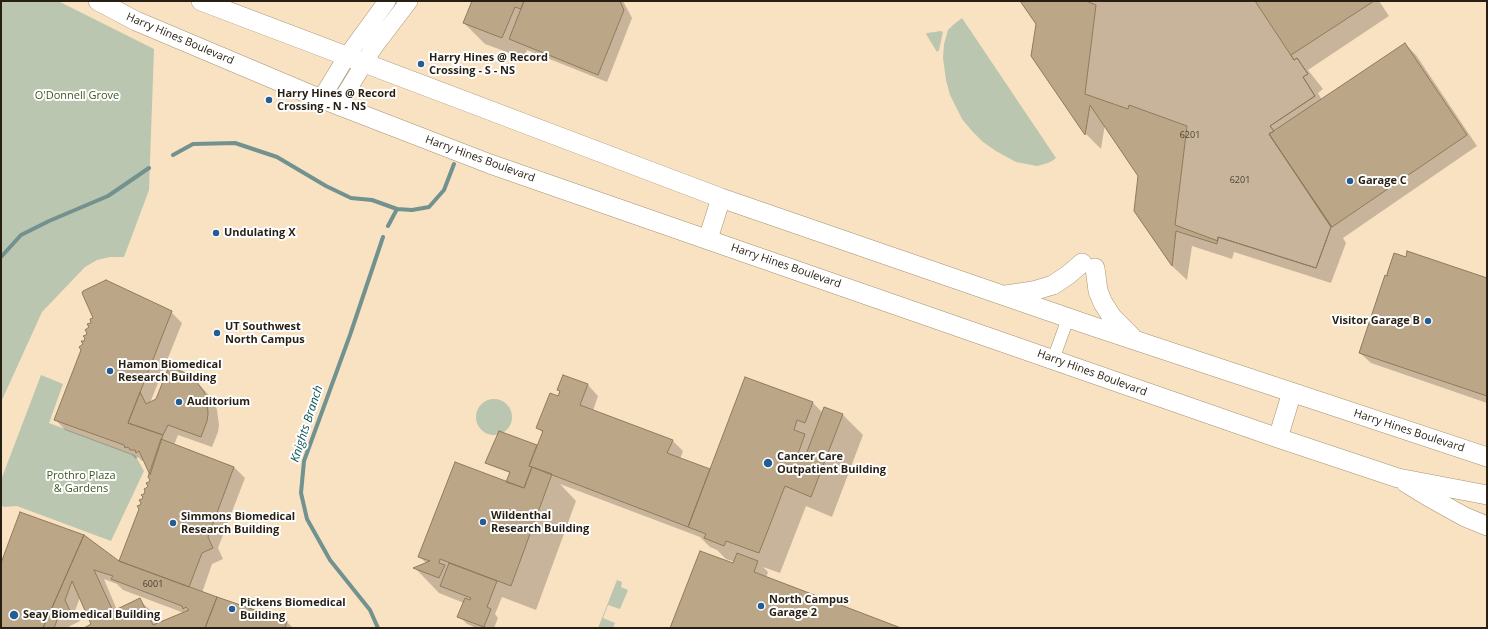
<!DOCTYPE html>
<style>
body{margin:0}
#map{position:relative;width:1488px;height:629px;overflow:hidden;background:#f9e2c2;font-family:"Open Sans",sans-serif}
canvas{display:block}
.frame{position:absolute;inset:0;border:2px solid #281f13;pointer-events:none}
</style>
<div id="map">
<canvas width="1488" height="629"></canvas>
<div class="frame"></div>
</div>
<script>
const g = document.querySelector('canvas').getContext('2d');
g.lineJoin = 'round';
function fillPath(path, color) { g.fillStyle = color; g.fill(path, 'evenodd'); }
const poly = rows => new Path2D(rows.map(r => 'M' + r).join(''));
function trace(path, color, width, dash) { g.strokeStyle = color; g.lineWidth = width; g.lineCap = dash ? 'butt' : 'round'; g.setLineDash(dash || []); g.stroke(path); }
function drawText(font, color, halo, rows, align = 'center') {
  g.font = font + ' "Open Sans",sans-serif'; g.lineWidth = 4; g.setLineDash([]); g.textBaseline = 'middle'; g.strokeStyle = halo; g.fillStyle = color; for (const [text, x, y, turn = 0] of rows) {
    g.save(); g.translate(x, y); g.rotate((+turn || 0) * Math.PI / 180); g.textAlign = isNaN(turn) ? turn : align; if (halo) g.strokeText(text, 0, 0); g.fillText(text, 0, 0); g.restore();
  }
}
fillPath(poly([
 [1,1,58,1,154,49,149,190,124,257,110,257,97,260,85,267,42,312,1,402],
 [962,18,1056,158,1052,161,1048,163,1037,166,1016,162,996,151,983,142,972,131,962,119,950,95,946,80,943,58,944,44,948,30,953,25],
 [941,31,943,32,939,50,937,52,926,34,927,33],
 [41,375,63,384,49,423,135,455,144,471,111,541,17,506,3,507,1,502,1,480],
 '476 417a18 18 0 1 1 36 0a18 18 0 1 1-36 0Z',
 [617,580,622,582,621,587,628,590,620,609,608,605,603,618,615,623,613,628,598,628]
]), '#bac6af');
fillPath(poly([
 [473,1,623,1,632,18,607,82,527,50,523,58,485,44,464,23],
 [1022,1,1379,1,1389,16,1308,70,1323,89,1318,93,1322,100,1405,44,1416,55,1477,146,1343,238,1346,243,1331,283,1234,252,1232,259,1192,246,1187,280,1172,266,1135,211,1139,176,1105,124,1101,149,1086,134,1032,56,1037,24],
 [1487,279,1487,403,1371,363,1360,353],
 [171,312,182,323,150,403,196,381,207,393,215,404,217,410,219,425,218,432,212,447,178,435,174,445,234,467,245,478,218,548,223,559,212,564,202,593,287,622,293,628,86,628,93,625,80,597,75,611,80,621,70,626,69,628,1,628,1,566,120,563,150,483,151,475,145,460,142,461,138,457,136,459,132,455,65,430,55,419,84,344],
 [104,579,117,584,123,590,184,613,157,624,150,610,139,600,117,610],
 [564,376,588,385,598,396,593,411,672,440,683,451,680,459,710,470,813,403,823,413,842,414,863,435,832,517,806,506,780,573,763,567,768,572,766,578,899,628,671,628,735,562,726,559,717,550,710,547,700,537,560,484,576,501,536,610,502,597,495,614,498,618,494,628,476,628,467,624,459,616,464,603,439,593,415,568,427,564,419,556,507,483,510,473,489,465,487,463,537,446,537,447,543,433,538,428,558,397,560,391,559,390]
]), '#0003');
trace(poly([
 [173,155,193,144,235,143,277,157,326,186,351,198,372,200,397,209],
 [388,226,397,209,412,210,429,207,444,190,454,164],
 [1,257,21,235,49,221,108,196,149,168],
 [378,628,370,610,330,560,307,519,301,493,304,461,350,335,383,237]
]), '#729290', 4);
const building = poly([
 [472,1,524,1,521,9,515,7,502,38,463,23,472,1],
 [524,1,620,1,624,10,598,75,509,39,524,1],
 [1020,1,1374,1,1291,55,1294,60,1297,58,1308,74,1303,77,1315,96,1270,126,1274,131,1269,134,1331,227,1316,268,1218,237,1217,244,1176,231,1172,266,1134,211,1138,176,1090,105,1085,135,1031,56,1036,24,1020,1],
 [1086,1,1255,1,1294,60,1297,58,1308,74,1303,77,1315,96,1270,126,1274,131,1269,134,1331,227,1316,268,1218,237,1218,241,1175,225,1187,126,1129,105,1128,109,1085,94,1096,5,1086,1],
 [1405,43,1467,135,1332,227,1269,134,1405,43],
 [1407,251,1487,278,1487,396,1359,353,1385,275,1388,276,1387,274,1394,253,1406,257,1407,251],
 [106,280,172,311,128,423,163,435,150,475,139,451,136,453,135,450,130,450,129,448,127,447,125,448,124,445,54,420,81,350,79,347,83,344,81,341,84,341,85,338,83,336,86,335,87,333,85,330,89,327,87,324,91,323,90,319,93,318,82,293,83,291,106,280],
 [169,366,188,374,196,381,204,392,207,399,208,414,207,421,201,437,168,425,163,435,128,423,140,392,146,404,156,399,169,366],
 [563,375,588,384,580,405,673,440,667,453,710,469,688,527,529,466,543,431,536,428,550,393,558,396,560,391,557,390,563,375],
 [745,377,813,402,805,423,797,420,794,430,805,434,798,454,805,457,824,407,843,414,811,497,785,486,759,553,726,541,724,546,704,538,706,534,688,527,745,377],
 [499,431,537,445,529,466,532,467,524,488,506,482,510,472,485,463,499,431],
 [161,439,234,467,208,537,213,548,202,553,189,587,119,561,139,509,137,506,140,505,141,503,139,500,142,499,143,497,141,495,144,494,145,491,144,489,146,488,148,486,146,483,149,482,150,480,148,477,161,439],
 [455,462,524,488,532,467,552,474,511,586,440,559,439,563,445,565,439,578,413,568,430,561,418,557,455,462],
 [20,512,84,535,43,628,1,628,1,563,20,512],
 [84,535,119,561,217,597,205,628,84,628,91,624,72,581,65,600,70,611,59,615,54,628,43,628,84,535],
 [94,570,113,576,111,579,182,606,183,609,186,607,189,610,153,625,140,598,113,611,94,570],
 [700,551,733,563,737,553,758,561,754,572,901,628,670,628,700,551],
 [449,563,497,581,487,607,491,609,484,627,457,617,465,598,470,600,471,598,440,586,449,563],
 [217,597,287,621,285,628,205,628,217,597]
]);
fillPath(building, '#bba687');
trace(building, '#8e7a5c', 1);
const street = poly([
 [1053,360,1068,318]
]);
const secondary = poly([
 [321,99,347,56,387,1],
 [338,106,374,47,409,1]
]);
const primary = poly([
 [98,1,136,21,309,94,490,164,1278,438,1398,478,1487,495],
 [201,1,721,198,1089,325,1487,457],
 [708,239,721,198],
 [1095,268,1098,291,1103,303,1112,317,1132,337],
 [1006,295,1033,291,1053,285,1068,275,1082,263],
 [1278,438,1292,392],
 [1406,483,1429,497,1465,517,1487,526]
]);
trace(street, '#a79273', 13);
trace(secondary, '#a79273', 18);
trace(primary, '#a79273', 20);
trace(street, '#fff', 12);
trace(secondary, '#fff', 17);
trace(primary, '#fff', 19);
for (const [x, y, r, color] of [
 [421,64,4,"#245d95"],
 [269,100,4,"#245d95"],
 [1350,181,4,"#245d95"],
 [216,233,4,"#245d95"],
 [1428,321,4,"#245d95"],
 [217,333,4,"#245d95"],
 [110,371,4,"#245d95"],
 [179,402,4,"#245d95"],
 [768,463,5,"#245d95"],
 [483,522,4,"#245d95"],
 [173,523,4,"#245d95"],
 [761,606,4,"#245d95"],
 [232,609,4,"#245d95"],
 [14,615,5,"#245d95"]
]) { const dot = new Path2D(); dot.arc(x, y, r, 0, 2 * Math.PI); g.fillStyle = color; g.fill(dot); trace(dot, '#fff', 1.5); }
drawText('9px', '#4d4130', null, [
 ["6201",1190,135],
 ["6201",1240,180],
 ["6001",153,584]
]);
drawText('11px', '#281f13', '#fff', [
 ["Harry Hines Boulevard",180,39,23],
 ["Harry Hines Boulevard",480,159,20],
 ["Harry Hines Boulevard",786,266,19],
 ["Harry Hines Boulevard",1092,373,20],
 ["Harry Hines Boulevard",1409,431,18]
]);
drawText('bold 11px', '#281f13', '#fff', [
 ["Harry Hines @ Record",429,58],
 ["Crossing - S - NS",429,71],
 ["Harry Hines @ Record",277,94],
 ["Crossing - N - NS",277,107],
 ["Garage C",1358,181],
 ["Undulating X",224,233],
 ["Visitor Garage B",1420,321,"right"],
 ["UT Southwest",225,327],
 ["North Campus",225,340],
 ["Hamon Biomedical",118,365],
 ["Research Building",118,378],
 ["Auditorium",187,402],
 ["Cancer Care",777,457],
 ["Outpatient Building",777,470],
 ["Wildenthal",491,516],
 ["Research Building",491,529],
 ["Simmons Biomedical",181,517],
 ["Research Building",181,530],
 ["North Campus",769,600],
 ["Garage 2",769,613],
 ["Pickens Biomedical",240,603],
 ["Building",240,616],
 ["Seay Biomedical Building",23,615]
], 'left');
drawText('11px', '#405723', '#fff', [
 ["O'Donnell Grove",77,96],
 ["Prothro Plaza",81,476],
 ["& Gardens",81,489]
]);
drawText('italic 12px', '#0d5558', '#fff', [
 ["Knights Branch",307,424,-72]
]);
</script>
